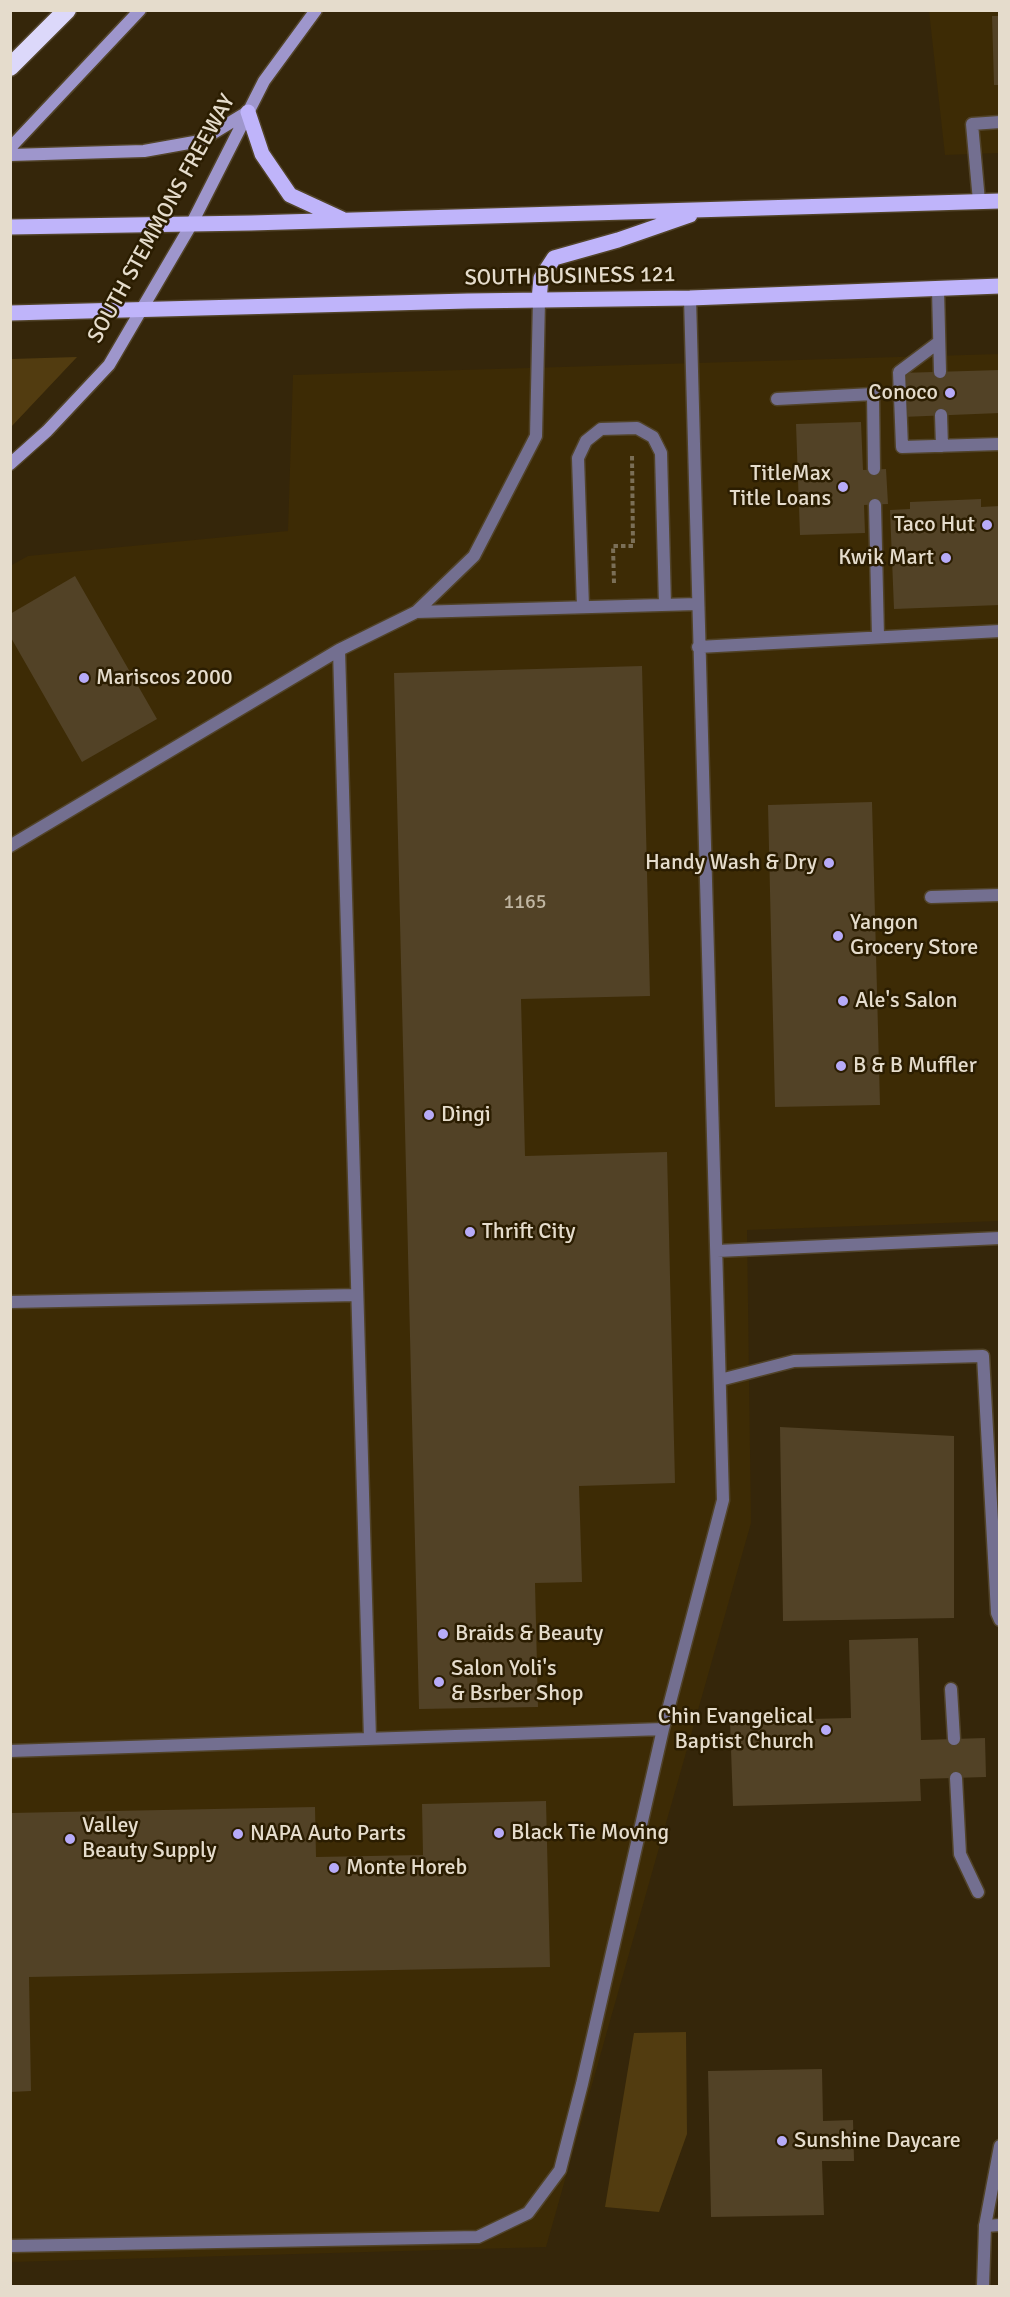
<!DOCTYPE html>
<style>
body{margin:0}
#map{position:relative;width:1010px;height:2297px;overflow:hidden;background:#35260a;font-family:Signika,sans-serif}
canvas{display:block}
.frame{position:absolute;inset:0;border:12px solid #e5dccc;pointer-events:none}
</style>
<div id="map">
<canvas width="1010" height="2297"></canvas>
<div class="frame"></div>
</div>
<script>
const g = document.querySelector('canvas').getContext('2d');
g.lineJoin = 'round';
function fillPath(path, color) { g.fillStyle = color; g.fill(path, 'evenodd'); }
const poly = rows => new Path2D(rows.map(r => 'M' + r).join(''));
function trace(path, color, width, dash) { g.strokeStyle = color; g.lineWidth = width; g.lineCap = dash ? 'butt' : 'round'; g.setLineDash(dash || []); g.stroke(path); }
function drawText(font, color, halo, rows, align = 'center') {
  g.font = font + ' Signika,sans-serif'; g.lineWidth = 5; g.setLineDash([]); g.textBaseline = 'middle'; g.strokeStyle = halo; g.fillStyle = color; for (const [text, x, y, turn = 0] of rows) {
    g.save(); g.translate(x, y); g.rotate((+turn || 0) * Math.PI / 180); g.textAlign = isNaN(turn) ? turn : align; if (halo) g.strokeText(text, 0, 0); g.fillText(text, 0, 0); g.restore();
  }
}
fillPath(poly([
 [929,11,999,11,999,153,945,155],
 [999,354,999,1221,747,1230,751,1523,546,2247,11,2262,10,566,28,556,288,531,293,375]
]), '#3d2b05');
fillPath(poly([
 [77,357,11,427,11,359],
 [686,2032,687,2134,659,2212,605,2207,634,2033]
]), '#523c10');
fillPath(poly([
 [992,16,1000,16,1000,85,994,85],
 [1000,370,1000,413,902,417,900,373],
 [861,422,863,470,886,469,888,504,864,505,865,533,800,535,796,424],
 [981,499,981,507,1000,506,1000,605,894,609,890,510,910,509,910,502],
 [75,576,157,719,82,762,10,636,10,614],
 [642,666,650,996,521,999,525,1156,667,1152,675,1483,579,1486,582,1582,535,1583,538,1707,419,1709,394,673],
 [872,802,880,1105,775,1107,768,805],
 [780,1427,954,1436,954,1618,783,1621],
 [918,1638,921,1740,985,1738,986,1777,920,1779,921,1801,733,1806,730,1721,851,1718,849,1640],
 [546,1801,550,1967,29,1977,31,2091,10,2092,10,1813,315,1807,316,1857,423,1855,422,1804],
 [822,2069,823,2121,853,2120,854,2161,822,2161,824,2215,711,2217,708,2071]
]), '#524226');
const service = poly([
 [979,201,972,124,1000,122],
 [938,289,940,372],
 [939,342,899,372,902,447,1000,444],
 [777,399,873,394,874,469],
 [941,415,942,446],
 [875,505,878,637],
 [583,607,578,458,586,441,601,429,637,428,653,437,661,453,665,605],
 [416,612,474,556,536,436,539,300],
 [698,647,1000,631],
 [339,650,370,1739],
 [10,846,339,650,416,612,697,604],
 [931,897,1000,895],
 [717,1251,1000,1238],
 [10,1302,357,1295],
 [720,1380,794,1361,983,1356,997,1613,1000,1620],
 [951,1689,954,1739],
 [10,1751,663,1729,723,1500,690,298],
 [956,1778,960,1854,978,1892],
 [985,2226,1000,2225],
 [10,2246,478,2237,528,2213,560,2170,582,2084,663,1729]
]);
const minor = poly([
 [983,2286,985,2226,1000,2146]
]);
const secondary = poly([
 [10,148,140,10],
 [10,155,144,151,200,141,246,113],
 [10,464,47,431,109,365,191,225,264,81,316,10]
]);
const primary = poly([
 [248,112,262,154,290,195,342,219],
 [10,227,251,223,1000,201],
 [539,300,541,278,554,258,618,240,690,215],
 [10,313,468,301,690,298,1000,286]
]);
const motorway = poly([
 [10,67,67,10]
]);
trace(service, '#514329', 15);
trace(minor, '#514329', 15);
trace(secondary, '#514329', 15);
trace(primary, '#514329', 18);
trace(motorway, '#514329', 21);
trace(poly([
 [614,583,613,546,633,546,632,454]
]), '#7b6f57', 4, [4.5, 3]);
trace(service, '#736f90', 12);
trace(minor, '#736f90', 12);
trace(secondary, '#9e96cc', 12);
trace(primary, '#bfb4fa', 15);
trace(motorway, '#dcd8fa', 18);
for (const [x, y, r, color] of [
 [950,393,6,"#b7abf8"],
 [843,487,6,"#b7abf8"],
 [987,525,6,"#b7abf8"],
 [946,558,6,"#b7abf8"],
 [84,678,6,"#b7abf8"],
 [829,863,6,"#b7abf8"],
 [838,936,6,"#b7abf8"],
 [843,1001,6,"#b7abf8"],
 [841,1066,6,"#b7abf8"],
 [429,1115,6,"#b7abf8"],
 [470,1232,6,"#b7abf8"],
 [443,1634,6,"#b7abf8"],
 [439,1682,6,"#b7abf8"],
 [826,1730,6,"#b7abf8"],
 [499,1833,6,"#b7abf8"],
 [238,1834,6,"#b7abf8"],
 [70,1839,6,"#b7abf8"],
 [334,1868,6,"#b7abf8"],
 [782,2141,6,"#b7abf8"]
]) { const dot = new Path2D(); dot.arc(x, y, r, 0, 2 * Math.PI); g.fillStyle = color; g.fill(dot); trace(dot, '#2b1d01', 2); }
drawText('20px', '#c0b6a2', null, [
 ["1165",525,903]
]);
drawText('22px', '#e5dccc', '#2b1d01', [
 ["SOUTH STEMMONS FREEWAY",162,219,-61],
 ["SOUTH BUSINESS 121",570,277,-1]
]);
drawText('22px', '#e5dccc', '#2b1d01', [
 ["Conoco",938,393,"right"],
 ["TitleMax",831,474,"right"],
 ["Title Loans",831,499,"right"],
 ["Taco Hut",975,525,"right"],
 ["Kwik Mart",934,558,"right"],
 ["Mariscos 2000",96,678],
 ["Handy Wash & Dry",817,863,"right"],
 ["Yangon",850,923],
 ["Grocery Store",850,948],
 ["Ale's Salon",855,1001],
 ["B & B Muffler",853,1066],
 ["Dingi",441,1115],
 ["Thrift City",482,1232],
 ["Braids & Beauty",455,1634],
 ["Salon Yoli's",451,1669],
 ["& Bsrber Shop",451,1694],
 ["Chin Evangelical",814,1717,"right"],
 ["Baptist Church",814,1742,"right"],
 ["Valley",82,1826],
 ["Beauty Supply",82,1851],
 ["Black Tie Moving",511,1833],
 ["NAPA Auto Parts",250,1834],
 ["Monte Horeb",346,1868],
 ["Sunshine Daycare",794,2141]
], 'left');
</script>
